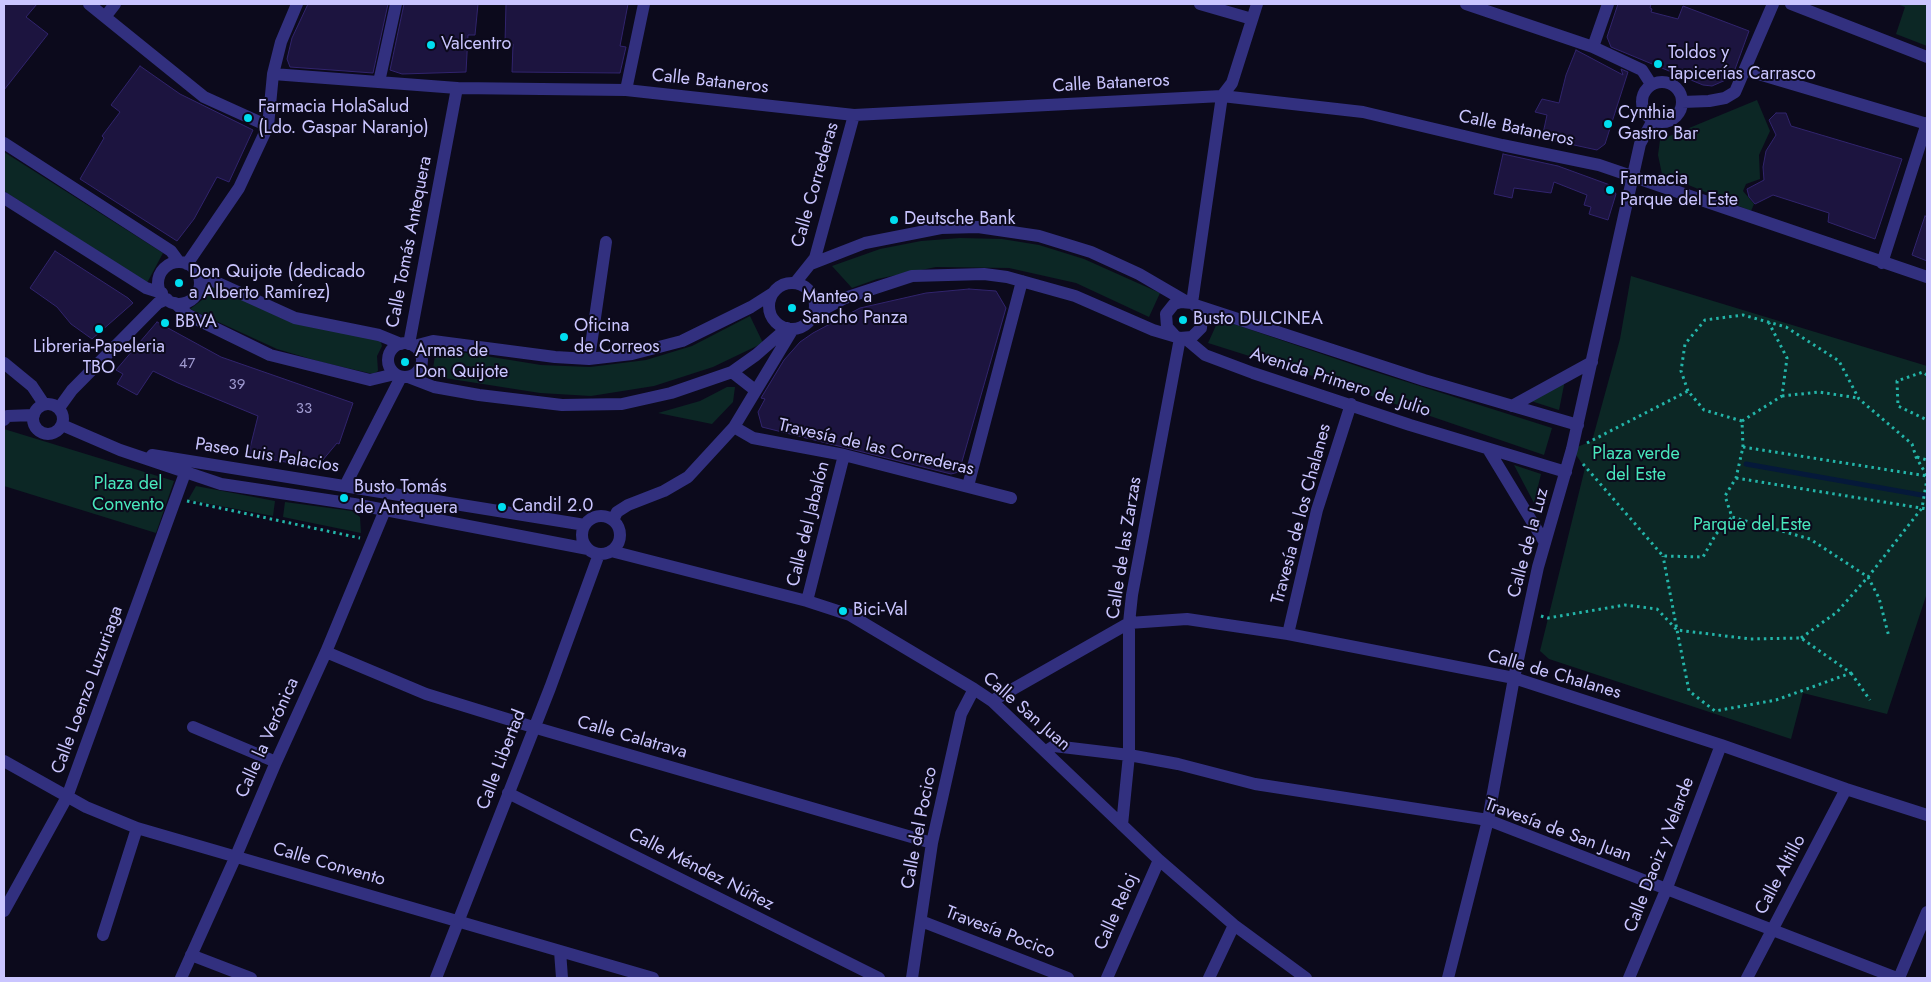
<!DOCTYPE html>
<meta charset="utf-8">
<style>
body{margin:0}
#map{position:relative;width:1931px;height:982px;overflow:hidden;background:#0c0a1c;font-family:Jost,sans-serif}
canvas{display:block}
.frame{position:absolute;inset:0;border:5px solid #cac5ff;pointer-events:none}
</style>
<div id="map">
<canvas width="1931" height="982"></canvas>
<div class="frame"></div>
</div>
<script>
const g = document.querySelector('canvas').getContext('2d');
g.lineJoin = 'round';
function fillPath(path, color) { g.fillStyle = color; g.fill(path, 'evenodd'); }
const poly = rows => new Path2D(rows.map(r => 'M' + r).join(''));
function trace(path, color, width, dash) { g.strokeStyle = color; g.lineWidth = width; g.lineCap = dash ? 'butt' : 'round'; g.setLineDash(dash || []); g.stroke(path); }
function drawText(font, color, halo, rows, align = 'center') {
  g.font = font + ' Jost,sans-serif'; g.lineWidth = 4; g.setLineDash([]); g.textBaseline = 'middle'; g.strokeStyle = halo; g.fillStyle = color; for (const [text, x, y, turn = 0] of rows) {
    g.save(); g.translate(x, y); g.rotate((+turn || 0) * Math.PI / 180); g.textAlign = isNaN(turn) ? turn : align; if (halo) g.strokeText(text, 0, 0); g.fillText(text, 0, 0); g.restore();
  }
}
fillPath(poly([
 [1897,4,1927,4,1927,46,1896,34,1905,7],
 [1757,100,1770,131,1759,155,1760,179,1746,184,1743,191,1754,204,1751,211,1662,174,1658,155,1660,140],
 [4,152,163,253,147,283,4,191],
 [960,238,1002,239,1039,245,1084,259,1160,293,1149,317,1076,283,1009,268,936,267,877,279,852,288,832,266,880,249,921,241],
 [1631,276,1927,366,1927,593,1887,714,1803,693,1791,739,1549,659,1540,651,1585,468,1572,449,1592,441,1620,339],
 [208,282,250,303,380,339,382,346,377,356,378,371,373,374,321,362,277,349,190,309,202,300],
 [750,316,763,343,713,367,654,386,591,396,540,393,432,376,436,348,541,365,590,367,646,360,692,346],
 [1219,319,1363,368,1552,428,1544,455,1322,379,1208,343],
 [1565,380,1559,410,1531,401],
 [727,387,735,387,733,402,712,424,658,413,700,401],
 [4,429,174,481,156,533,4,486],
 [1514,465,1541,474,1534,503],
 [196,486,275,501,273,516,188,500],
 [285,502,352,511,360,517,361,533,283,517]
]), '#0c2725');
trace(poly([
 [1746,464,1927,496]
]), '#05193a', 5);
const building = poly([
 [4,4,37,4,26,17,48,34,4,90,4,4],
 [308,4,388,4,373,73,290,67,287,59,292,38,308,4],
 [404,4,478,4,475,35,468,35,466,72,402,74,390,70,404,4],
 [506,4,628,4,620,46,626,47,620,73,512,72,513,44,505,43,506,4],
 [1618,4,1651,4,1650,8,1652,9,1651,12,1678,19,1683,6,1749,31,1734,72,1728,79,1712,86,1703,85,1611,47,1607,37,1618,4],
 [1576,50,1623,75,1621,69,1628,72,1605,144,1597,150,1542,138,1547,115,1535,112,1542,99,1559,103,1566,75,1576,50],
 [140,66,180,94,253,130,229,182,217,177,194,219,177,241,80,179,104,138,102,136,120,112,111,105,140,66],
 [1776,113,1786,113,1791,126,1902,159,1875,239,1828,222,1829,213,1773,195,1755,204,1749,197,1747,189,1764,180,1763,167,1766,151,1776,135,1769,120,1776,113],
 [1503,154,1558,166,1610,185,1616,194,1608,220,1589,214,1591,207,1584,205,1587,195,1554,182,1551,193,1514,188,1512,198,1494,194,1503,154],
 [1925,216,1927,217,1927,261,1912,255,1925,216],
 [55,251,128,298,133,303,92,339,71,324,57,307,30,288,55,251],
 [969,289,996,291,1006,308,959,472,951,474,762,427,758,412,765,399,761,398,784,360,800,342,813,333,860,308,926,293,969,289],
 [157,322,221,357,353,403,339,444,337,443,317,467,248,456,258,416,178,383,153,371,137,395,117,384,123,374,116,370,157,322]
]);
fillPath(building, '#1c143f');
trace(building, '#31246d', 1);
trace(poly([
 [1927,375,1923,372,1897,381,1898,406,1927,420],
 [1688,391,1681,371,1685,344,1705,320,1743,315,1786,327,1839,361,1859,399,1912,444,1916,457,1927,476],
 [1782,396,1819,392,1858,398],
 [1742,421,1782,396,1787,358,1769,323],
 [1587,443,1688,391,1704,410,1742,421,1743,447,1736,478,1725,496,1732,517,1810,539,1868,577,1922,508,1927,479],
 [1743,447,1927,476],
 [1917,457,1927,460],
 [1583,464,1663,556,1703,557,1716,534,1732,517],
 [1736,478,1927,509],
 [187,501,360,538],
 [1541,616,1548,618,1625,605,1657,609,1677,630,1750,639,1801,638,1851,673,1776,700,1715,711,1689,691,1677,630,1663,556],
 [1801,638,1837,612,1868,577,1879,598,1889,637],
 [1851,673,1870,700]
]), '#23b5a9', 3, [2.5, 4]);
trace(poly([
 [89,4,204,97,268,126],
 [1200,4,1252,19],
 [1466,4,1593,47,1642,70,1651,84],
 [1791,4,1927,57],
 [105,17,115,4],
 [1593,47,1608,4],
 [1745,70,1927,124],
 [273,74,457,88,626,90,854,115,1222,96,1363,112,1502,145,1599,165,1927,277],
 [379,82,396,4],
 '1642 102a20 20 0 1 1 40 0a20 20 0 1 1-40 0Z',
 [626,90,644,4],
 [1682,102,1709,101,1725,98,1735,92,1773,4],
 [4,143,171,251,179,262],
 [4,198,146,288,162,293],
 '158 283a21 21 0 1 1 42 0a21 21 0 1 1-42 0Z',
 [1882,263,1927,123],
 [187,264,239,188,268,126,273,74,281,42,297,4],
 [811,264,865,243,941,228,978,227,1039,236,1091,252,1139,274,1187,302],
 [198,274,295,318,379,335,401,344],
 [795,283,815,258,854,115],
 '769 306a23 23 0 1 1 46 0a23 23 0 1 1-46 0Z',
 [175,303,188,315,270,355,370,380,395,374],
 [1192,303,1222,96,1232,83,1257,4],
 [1195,305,1424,380,1578,425],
 [813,315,845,298,912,276,984,274,1007,277,1075,296,1153,330,1180,338,1192,337,1201,328,1202,315,1199,309,1192,303,1181,302,1174,304,1166,314,1167,327,1176,337],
 [1186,339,1205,355,1253,373,1410,425,1566,472],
 '388 360a17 17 0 1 1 34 0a17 17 0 1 1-34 0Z',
 [409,344,457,88],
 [414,346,433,341,555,357,589,359,632,354,682,341,751,307,773,293],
 [589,359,606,242],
 [4,363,32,386,44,404],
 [732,372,755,390],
 [408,377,434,387,479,395,562,405,622,404,671,393,732,372,756,355,787,328],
 '33 419a15 15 0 1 1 30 0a15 15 0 1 1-30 0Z',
 [1512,406,1592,362],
 [59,408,72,390,158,303,167,299],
 [4,420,7,416,34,415],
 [62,425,120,450,221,484,354,504,588,549],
 [734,427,753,438,844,455,1011,498],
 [1488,449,1545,543],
 [152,455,585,525],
 [345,486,401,377],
 [968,486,1022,281],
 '582 535a19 19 0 1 1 38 0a19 19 0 1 1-38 0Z',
 [613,520,617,512,628,505,664,491,688,477,734,427,793,329],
 [611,551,807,601,850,615,974,689,992,701,1159,860,1234,925,1306,978],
 [807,601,844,455],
 [1288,634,1317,510,1351,404],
 [326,652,426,694,533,727,932,843],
 [992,701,1129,623,1187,619,1288,634,1514,678,1721,745,1846,789,1927,815],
 [193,727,276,762],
 [1046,751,1054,746,1129,755,1178,764,1255,784,1488,820,1897,978],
 [4,761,86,807,137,828,653,978],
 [508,793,879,978],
 [1122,825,1129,755,1129,623,1132,595,1180,338],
 [4,911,67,797,185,473],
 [921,921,1068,978],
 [103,935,137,828],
 [560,951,562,978],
 [191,955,251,978],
 [181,978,236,856,276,762,326,652,385,510],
 [436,978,550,688,599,554],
 [912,978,932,843,961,714,974,689],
 [1107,978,1159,860],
 [1209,978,1234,925],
 [1448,978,1488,820,1514,678,1538,567,1572,449,1640,144,1653,120],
 [1629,978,1666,890,1721,745],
 [1747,978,1846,789],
 [1899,978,1927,912]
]), '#32307f', 12);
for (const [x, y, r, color] of [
 [431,45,5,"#00def0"],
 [1658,64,5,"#00def0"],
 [248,118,5,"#00def0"],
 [1608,124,5,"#00def0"],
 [1610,190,5,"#00def0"],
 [894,220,5,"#00def0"],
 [179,283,5,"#00def0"],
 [792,308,5,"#00def0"],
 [1183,320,5,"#00def0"],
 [165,323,5,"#00def0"],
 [99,329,5,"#00def0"],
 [564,337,5,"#00def0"],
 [405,362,5,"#00def0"],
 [344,498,5,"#00def0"],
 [502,507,5,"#00def0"],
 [843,611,5,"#00def0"]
]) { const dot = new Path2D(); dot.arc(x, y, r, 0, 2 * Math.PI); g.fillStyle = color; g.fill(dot); trace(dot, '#0c0a1c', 2); }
drawText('15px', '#9e99cf', null, [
 ["47",187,364],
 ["39",237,385],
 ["33",304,409]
]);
drawText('18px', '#cac5ff', '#0c0a1c', [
 ["Valcentro",441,45],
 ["Toldos y",1668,54],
 ["Tapicerías Carrasco",1668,75],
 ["Farmacia HolaSalud",258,108],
 ["(Ldo. Gaspar Naranjo)",258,129],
 ["Cynthia",1618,114],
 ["Gastro Bar",1618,135],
 ["Farmacia",1620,180],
 ["Parque del Este",1620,201],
 ["Deutsche Bank",904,220],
 ["Don Quijote (dedicado",189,273],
 ["a Alberto Ramírez)",189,294],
 ["Manteo a",802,298],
 ["Sancho Panza",802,319],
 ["Busto DULCINEA",1193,320],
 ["BBVA",175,323],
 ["Oficina",574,327],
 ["de Correos",574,348],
 ["Libreria-Papeleria",99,348,"center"],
 ["TBO",99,369,"center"],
 ["Armas de",415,352],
 ["Don Quijote",415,373],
 ["Busto Tomás",354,488],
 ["de Antequera",354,509],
 ["Candil 2.0",512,507],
 ["Bici-Val",853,611]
], 'left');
drawText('18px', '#cac5ff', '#0c0a1c', [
 ["Calle Bataneros",710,82,6],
 ["Calle Bataneros",1111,84,-3],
 ["Calle Bataneros",1516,129,12],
 ["Calle Correderas",816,185,-74],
 ["Calle Tomás Antequera",410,242,-79],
 ["Avenida Primero de Julio",1340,383,18],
 ["Travesía de las Correderas",876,448,13],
 ["Paseo Luis Palacios",267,456,9],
 ["Travesía de los Chalanes",1302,514,-75],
 ["Calle del Jabalón",809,524,-76],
 ["Calle de la Luz",1529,543,-75],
 ["Calle de las Zarzas",1125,548,-81],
 ["Calle de Chalanes",1554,675,16],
 ["Calle Loenzo Luzuriaga",88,690,-70],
 ["Calle San Juan",1026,712,41],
 ["Calle la Verónica",268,738,-66],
 ["Calle Calatrava",632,738,16],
 ["Calle Libertad",502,760,-69],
 ["Calle del Pocico",920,828,-79],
 ["Travesía de San Juan",1558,831,20],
 ["Calle Daoiz y Velarde",1660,855,-69],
 ["Calle Convento",329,865,16],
 ["Calle Méndez Núñez",701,870,27],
 ["Calle Altillo",1781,875,-62],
 ["Calle Reloj",1117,912,-66],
 ["Travesía Pocico",1000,933,21]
]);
drawText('18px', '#48e7bc', '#0c0a1c', [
 ["Plaza verde",1636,455],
 ["del Este",1636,476],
 ["Plaza del",128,485],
 ["Convento",128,506],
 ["Parque del Este",1752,526]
]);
</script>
